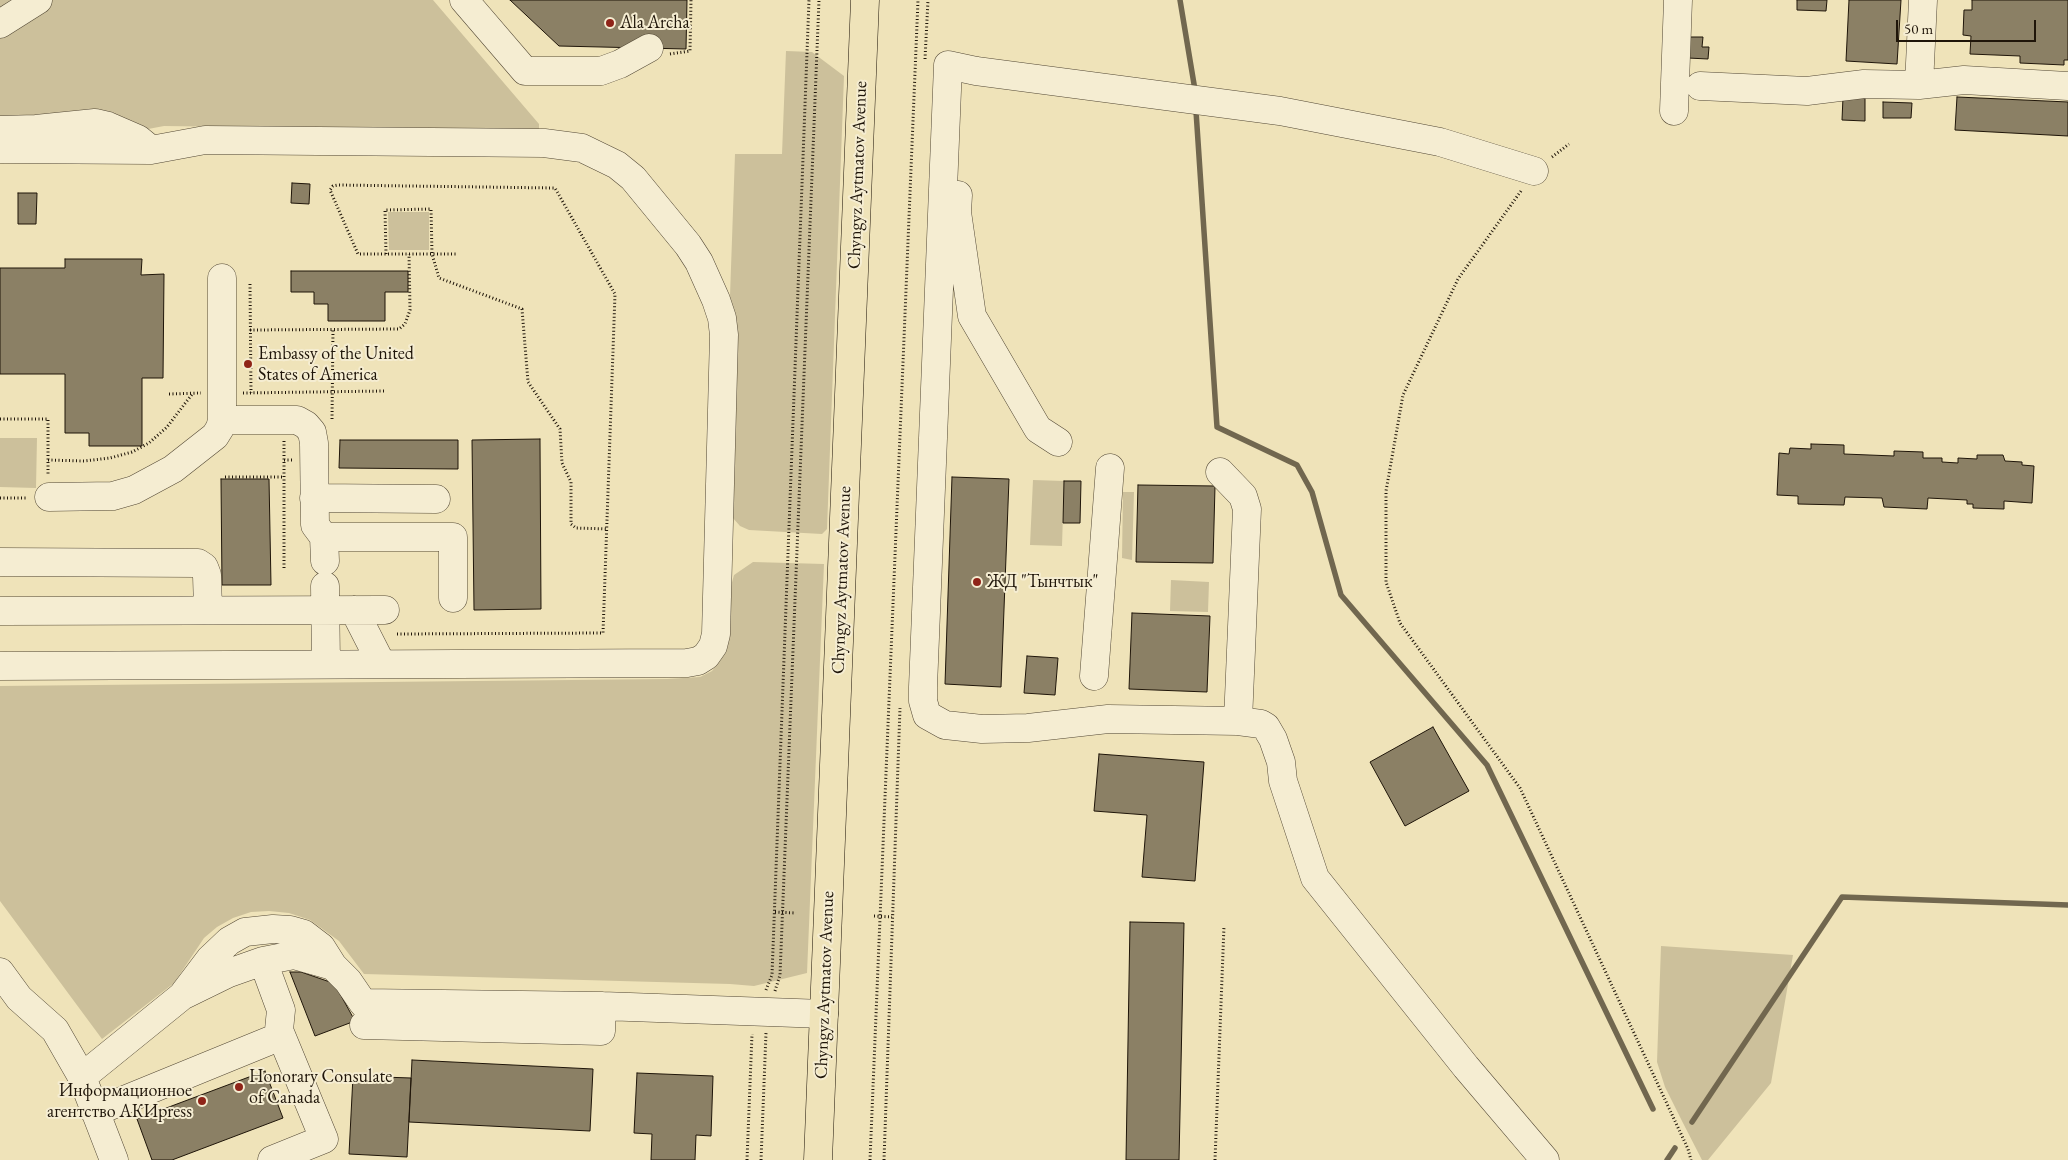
<!DOCTYPE html>
<meta charset="utf-8">
<style>
body{margin:0}
#map{position:relative;width:2068px;height:1160px;overflow:hidden;background:#efe3b9;font-family:"EB Garamond",serif}
canvas{display:block}
.scale{position:absolute;left:1896px;top:20px;width:140px;height:22px;box-sizing:border-box;border:2px solid #1f1509;border-top:0;padding-left:6px;font-size:15px;line-height:18px;white-space:nowrap;color:#1f1509;-webkit-text-stroke:4px #f5edd2;paint-order:stroke}
</style>
<div id="map">
<canvas width="2068" height="1160"></canvas>
<div class="scale">50 m</div>
</div>
<script>
const g = document.querySelector('canvas').getContext('2d');
g.lineJoin = 'round';
function fillPath(path, color) { g.fillStyle = color; g.fill(path, 'evenodd'); }
const poly = rows => new Path2D(rows.map(r => 'M' + r).join(''));
function trace(path, color, width, dash) { g.strokeStyle = color; g.lineWidth = width; g.lineCap = dash ? 'butt' : 'round'; g.setLineDash(dash || []); g.stroke(path); }
function drawText(font, color, halo, rows, align = 'center') {
  g.font = font + ' "EB Garamond",serif'; g.lineWidth = 4; g.setLineDash([]); g.textBaseline = 'middle'; g.strokeStyle = halo; g.fillStyle = color; for (const [text, x, y, turn = 0] of rows) {
    g.save(); g.translate(x, y); g.rotate((+turn || 0) * Math.PI / 180); g.textAlign = isNaN(turn) ? turn : align; if (halo) g.strokeText(text, 0, 0); g.fillText(text, 0, 0); g.restore();
  }
}
fillPath(poly([
 [0,0,433,0,539,124,539,131,164,126,90,140,0,138],
 [786,51,812,52,844,76,827,529,822,534,749,530,740,526,732,517,730,296,735,154,782,154],
 [388,212,429,212,429,250,389,250],
 [0,438,37,438,36,488,0,487],
 [1033,480,1064,481,1062,546,1030,545],
 [1123,492,1134,492,1132,560,1122,558],
 [753,562,824,564,807,973,754,986,730,984,364,974,339,941,310,920,289,913,269,911,251,912,233,918,217,927,204,938,174,983,102,1039,0,901,0,686,667,679,700,677,712,671,720,661,727,648,730,635,731,586,734,575],
 [1171,580,1209,582,1208,612,1170,611],
 [1661,946,1793,955,1771,1083,1708,1160,1702,1160,1683,1123,1665,1087,1657,1062]
]), '#ccc09b');
trace(poly([
 [1180,0,1195,90],
 [1196,111,1217,427,1297,465,1312,492,1341,595,1487,765,1653,1109],
 [1692,1122,1842,897,2068,905],
 [1667,1160,1675,1148]
]), '#71674f', 5.5);
const building = poly([
 [510,0,687,0,686,49,559,46,510,0],
 [1797,0,1827,0,1826,11,1797,10,1797,0],
 [1849,0,1901,0,1897,64,1846,61,1849,0],
 [1972,0,2068,0,2068,60,2064,60,2064,65,2020,63,2020,56,1970,54,1971,36,1963,35,1964,10,1972,10,1972,0],
 [1689,37,1703,37,1702,47,1709,47,1708,59,1688,58,1689,37],
 [1843,97,1865,98,1865,121,1842,120,1843,97],
 [1957,97,2068,102,2068,136,1955,130,1957,97],
 [1883,102,1912,103,1911,118,1883,118,1883,102],
 [292,183,310,184,309,204,291,203,292,183],
 [18,193,37,193,36,224,18,224,18,193],
 [65,259,142,259,141,275,164,274,163,378,142,378,142,446,89,446,89,433,65,433,65,374,0,374,0,268,65,268,65,259],
 [291,271,408,271,408,292,385,292,385,321,328,321,328,304,314,304,314,292,291,292,291,271],
 [540,439,541,609,474,610,472,440,540,439],
 [340,440,458,440,458,469,339,468,340,440],
 [1811,444,1844,445,1844,454,1894,456,1894,451,1923,452,1923,458,1942,458,1942,462,1958,463,1958,458,1977,459,1977,455,2003,455,2005,461,2022,462,2022,465,2034,466,2032,503,2004,501,2004,509,1973,508,1973,504,1967,504,1967,500,1928,498,1927,509,1884,507,1882,498,1845,497,1844,505,1798,504,1798,496,1777,495,1779,453,1789,454,1790,448,1811,449,1811,444],
 [952,477,1009,479,1001,687,945,684,952,477],
 [221,479,269,479,271,585,222,585,221,479],
 [1064,481,1081,481,1080,523,1063,523,1064,481],
 [1138,485,1215,486,1213,563,1136,562,1138,485],
 [1132,613,1210,616,1207,692,1129,689,1132,613],
 [1027,656,1058,658,1055,695,1024,693,1027,656],
 [1433,727,1469,791,1405,826,1370,762,1433,727],
 [1099,754,1204,762,1195,881,1142,877,1147,815,1094,811,1099,754],
 [1130,922,1184,923,1179,1160,1126,1160,1130,922],
 [290,972,301,972,330,982,339,992,355,1021,315,1036,290,972],
 [412,1060,593,1069,590,1131,409,1122,412,1060],
 [265,1071,283,1118,172,1160,152,1160,137,1119,265,1071],
 [637,1073,713,1076,711,1136,696,1135,695,1160,651,1160,652,1134,634,1133,637,1073],
 [353,1076,411,1078,407,1157,349,1154,353,1076]
]);
fillPath(building, '#8b8065');
trace(building, '#1f1509', 1);
const minor = poly([
 [464,0,525,71,601,71,620,64,649,48],
 [0,24,38,0],
 [1919,85,1923,0],
 [1700,86,1807,91,1864,84,1919,85,1964,80,2068,86],
 [1674,111,1678,0],
 [0,130,36,129,95,123,108,126,138,139,149,148],
 [0,149,151,150,205,140,544,143,582,148,617,165,633,178,688,245,699,262,716,300,722,318,724,335,716,634,713,646,706,656,698,661,687,663,0,666],
 [1534,171,1440,142,1280,111,976,71,948,65,923,687,923,701,927,715,945,725,982,729,1028,728,1108,719,1238,721,1261,724,1266,727,1273,739,1281,762,1283,781,1315,878,1466,1067,1545,1160],
 [958,195,957,212,972,316,1038,429,1058,442],
 [222,420,297,420,306,425,312,432,314,443,315,525,324,537,453,537,453,598],
 [1220,472,1243,496,1247,509,1238,721],
 [49,497,113,496,134,490,173,469,215,436,220,428,222,420,222,278],
 [314,498,436,499],
 [324,537,325,561],
 [0,562,198,563,204,567,207,575,208,610],
 [325,586,326,664],
 [354,610,381,663],
 [0,611,385,610],
 [1094,676,1110,468],
 [263,961,281,1010,279,1030,324,1139,272,1160],
 [0,972,19,998,55,1030,82,1077,114,1160],
 [182,996,210,959,229,941,245,932,273,929,290,930,304,934,321,947,333,966,348,981,363,1003,602,1006,824,1014],
 [364,1025,601,1031,602,1006],
 [82,1077,182,996,229,973,263,961,294,955,333,966],
 [95,1112,281,1036]
]);
const major = poly([
 [818,1160,865,0]
]);
trace(minor, '#534835', 29);
trace(major, '#1f1509', 29);
trace(poly([
 [670,54,690,51,691,0],
 [925,59,928,0],
 [1552,157,1569,144],
 [1521,191,1458,279,1403,395,1386,491,1386,582,1400,623,1520,788,1688,1149,1691,1160],
 [386,254,385,210,431,209,432,254,439,278,522,309,528,382,560,429,562,463,571,482,571,524,576,528,607,529],
 [250,284,251,393],
 [250,330,399,329,405,324,410,310,409,254],
 [243,393,385,391],
 [169,394,201,393],
 [0,419,48,419,48,475],
 [332,419,333,330],
 [284,441,284,569],
 [48,460,84,461,110,458,132,452,149,443,167,427,193,393],
 [284,460,292,460],
 [225,477,284,477],
 [0,498,27,498],
 [397,634,603,633,615,294,555,188,338,185,333,186,330,190,358,254,457,254],
 [775,912,796,913],
 [874,916,892,917],
 [766,990,772,975,809,0],
 [775,991,780,975,819,0],
 [747,1160,752,1034],
 [761,1160,766,1033],
 [870,1160,918,0],
 [884,1160,900,708],
 [1215,1160,1224,926]
]), '#1f1509', 3, [1, 2.5]);
trace(minor, '#f5edd2', 28);
trace(major, '#efe3b9', 28);
for (const [x, y, r, color] of [
 [610,23,5,"#8f2418"],
 [248,364,5,"#8f2418"],
 [977,582,5,"#8f2418"],
 [239,1087,5,"#8f2418"],
 [202,1101,5,"#8f2418"]
]) { const dot = new Path2D(); dot.arc(x, y, r, 0, 2 * Math.PI); g.fillStyle = color; g.fill(dot); trace(dot, '#f5edd2', 2); }
drawText('18px', '#1f1509', '#f5edd2', [
 ["Ala Archa",620,23],
 ["Embassy of the United",258,354],
 ["States of America",258,375],
 ["ЖД \"Тынчтык\"",987,582],
 ["Honorary Consulate",249,1077],
 ["of Canada",249,1098],
 ["Информационное",192,1091,"right"],
 ["агентство АКИpress",192,1112,"right"]
], 'left');
drawText('18px', '#1f1509', '#f5edd2', [
 ["Chyngyz Aytmatov Avenue",858,175,-88],
 ["Chyngyz Aytmatov Avenue",842,580,-88],
 ["Chyngyz Aytmatov Avenue",825,985,-88]
]);
</script>
